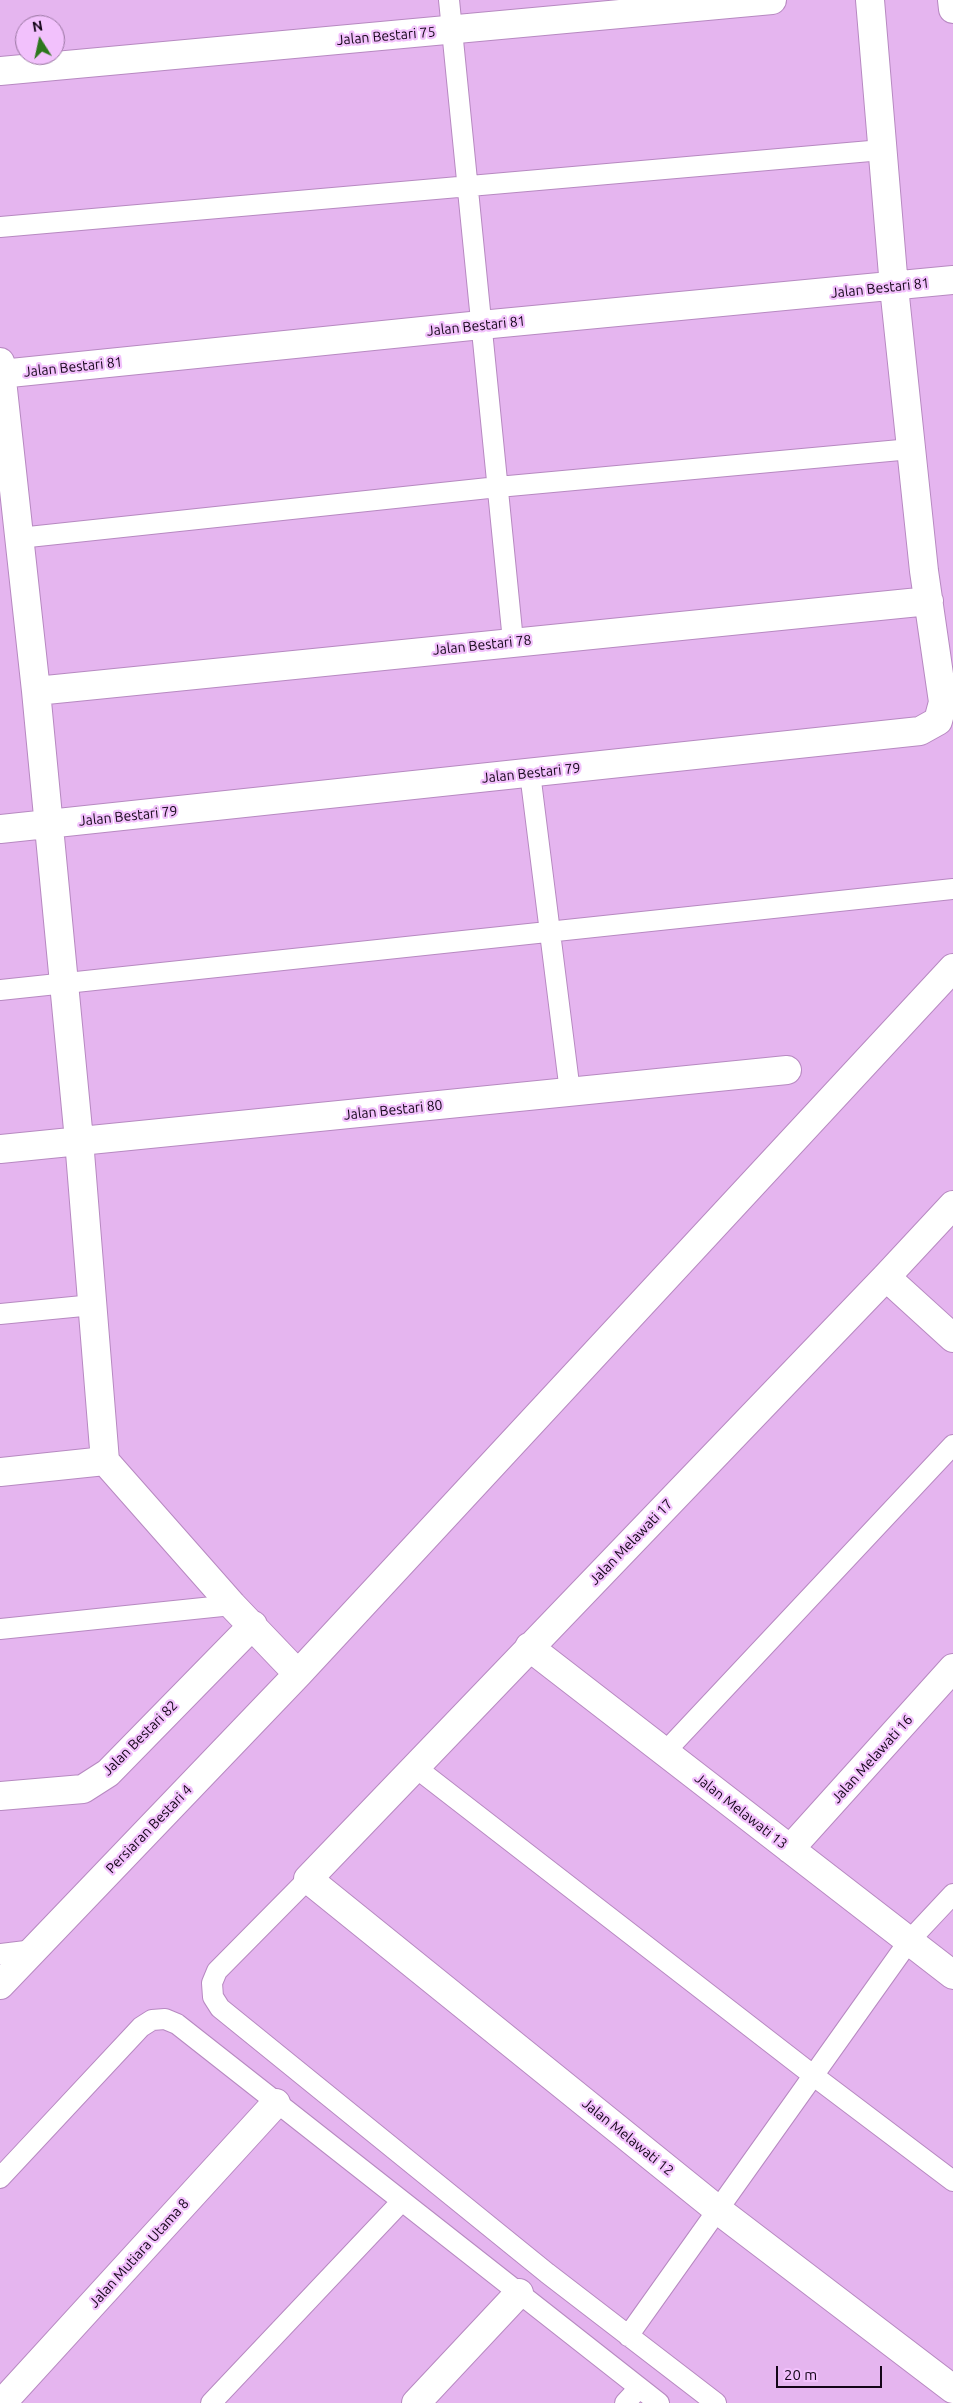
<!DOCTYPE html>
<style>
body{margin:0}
#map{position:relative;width:953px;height:2403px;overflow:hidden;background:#e5b5ef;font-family:Ubuntu,sans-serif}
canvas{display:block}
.north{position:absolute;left:15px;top:15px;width:50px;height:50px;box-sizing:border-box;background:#f2c1fc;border:1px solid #9976a1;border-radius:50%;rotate:350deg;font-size:14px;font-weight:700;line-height:20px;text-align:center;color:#140518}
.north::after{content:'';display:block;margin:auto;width:18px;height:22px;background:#2d771d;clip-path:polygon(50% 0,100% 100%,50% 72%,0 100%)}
.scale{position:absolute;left:776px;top:2366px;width:106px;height:22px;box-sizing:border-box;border:2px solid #140518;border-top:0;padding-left:6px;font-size:15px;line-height:18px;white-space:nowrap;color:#140518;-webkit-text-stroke:4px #f2c1fc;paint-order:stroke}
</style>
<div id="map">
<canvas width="953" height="2403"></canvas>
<div class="north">N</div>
<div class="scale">20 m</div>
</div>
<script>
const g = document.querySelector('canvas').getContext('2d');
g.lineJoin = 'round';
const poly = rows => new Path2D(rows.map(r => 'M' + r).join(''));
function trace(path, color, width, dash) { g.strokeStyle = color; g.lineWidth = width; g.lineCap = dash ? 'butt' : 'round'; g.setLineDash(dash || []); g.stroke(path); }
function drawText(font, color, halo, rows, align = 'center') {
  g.font = font + ' Ubuntu,sans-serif'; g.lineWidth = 4.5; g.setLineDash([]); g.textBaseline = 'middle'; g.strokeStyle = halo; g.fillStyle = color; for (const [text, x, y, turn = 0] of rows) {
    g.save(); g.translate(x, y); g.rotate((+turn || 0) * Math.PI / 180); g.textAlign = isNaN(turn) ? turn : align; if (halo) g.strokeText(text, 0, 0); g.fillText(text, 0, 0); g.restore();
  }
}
const lane = poly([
 [449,0,513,641],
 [0,227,882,150],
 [19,538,498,487,911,449],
 [530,773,570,1092],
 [0,990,953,889],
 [0,1314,93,1305],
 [0,1629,232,1605],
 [665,1752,953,1445],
 [415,1767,814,2076,953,2181],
 [308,1879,217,1971,212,1983,213,1997,220,2008,547,2273,716,2403],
 [0,1954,34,1950],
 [0,2178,141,2027,152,2020,165,2019,177,2024,659,2403],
 [628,2336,909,1941,953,1894],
 [211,2403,402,2201],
 [625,2403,639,2388]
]);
const street = poly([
 [952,0,953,9],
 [0,71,772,0],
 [0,362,36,691,79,1140,105,1461,232,1605,298,1674],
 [0,374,481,325,953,280],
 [36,691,929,601],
 [0,829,920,731,938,721,943,702,924,571,894,287,870,0],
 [0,1149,787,1070],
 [953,1205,886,1277,308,1879,718,2210,953,2389],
 [886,1277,953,1338],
 [0,1472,105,1461],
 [529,1647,953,1975],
 [0,1796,83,1789,108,1773,253,1625],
 [790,1849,953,1668],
 [0,1985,298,1674,953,968],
 [2,2403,276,2103],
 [416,2403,519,2293]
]);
trace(lane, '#b789c1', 22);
trace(street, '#b789c1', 30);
trace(lane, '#fff', 20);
trace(street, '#fff', 28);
drawText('14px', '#140518', '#f2c1fc', [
 ["Jalan Bestari 75",386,36,-5],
 ["Jalan Bestari 81",880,288,-6],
 ["Jalan Bestari 81",476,326,-6],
 ["Jalan Bestari 81",73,367,-6],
 ["Jalan Bestari 78",482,645,-6],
 ["Jalan Bestari 79",531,773,-6],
 ["Jalan Bestari 79",128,816,-6],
 ["Jalan Bestari 80",393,1110,-6],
 ["Jalan Melawati 17",631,1542,-46],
 ["Jalan Bestari 82",140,1738,-45],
 ["Jalan Melawati 16",872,1759,-48],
 ["Jalan Melawati 13",741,1811,38],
 ["Persiaran Bestari 4",149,1829,-46],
 ["Jalan Melawati 12",628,2137,39],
 ["Jalan Mutiara Utama 8",139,2253,-48]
]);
</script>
